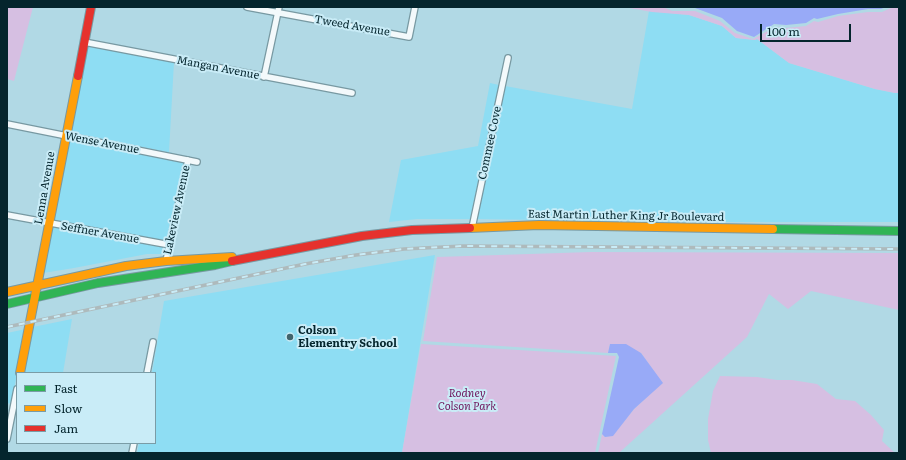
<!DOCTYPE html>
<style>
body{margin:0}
#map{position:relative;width:906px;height:460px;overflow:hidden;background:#b1d9e5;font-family:Literata,serif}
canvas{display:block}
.frame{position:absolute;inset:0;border:8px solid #04252d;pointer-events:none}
.legend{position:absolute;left:16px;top:372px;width:140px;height:72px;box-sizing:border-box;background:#c9ecf7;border:1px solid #7a9ca6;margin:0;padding:5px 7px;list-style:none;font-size:12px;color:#04252d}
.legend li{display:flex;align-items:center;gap:8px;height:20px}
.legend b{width:20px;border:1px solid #7a9ca6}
.scale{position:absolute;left:760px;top:24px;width:91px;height:18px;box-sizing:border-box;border:2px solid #04252d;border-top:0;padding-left:5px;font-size:12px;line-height:14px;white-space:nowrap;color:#04252d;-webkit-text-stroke:3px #c9ecf7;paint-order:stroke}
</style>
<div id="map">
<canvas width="906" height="460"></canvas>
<div class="frame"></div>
<ul class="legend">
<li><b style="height:5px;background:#30b455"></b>Fast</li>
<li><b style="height:5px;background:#ff9f0a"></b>Slow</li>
<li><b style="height:5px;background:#e5322d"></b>Jam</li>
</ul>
<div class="scale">100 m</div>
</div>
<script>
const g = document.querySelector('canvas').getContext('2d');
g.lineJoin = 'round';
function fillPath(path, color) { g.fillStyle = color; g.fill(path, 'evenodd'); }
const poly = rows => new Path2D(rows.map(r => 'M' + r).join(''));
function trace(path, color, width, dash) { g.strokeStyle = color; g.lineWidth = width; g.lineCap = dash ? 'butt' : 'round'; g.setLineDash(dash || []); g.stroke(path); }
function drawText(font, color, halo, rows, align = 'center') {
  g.font = font + ' Literata,serif'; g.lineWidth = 4; g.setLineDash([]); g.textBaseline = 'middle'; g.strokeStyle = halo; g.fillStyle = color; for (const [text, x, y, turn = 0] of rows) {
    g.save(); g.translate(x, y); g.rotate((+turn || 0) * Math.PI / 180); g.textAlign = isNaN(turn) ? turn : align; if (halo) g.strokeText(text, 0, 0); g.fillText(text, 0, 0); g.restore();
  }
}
fillPath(poly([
 [649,11,689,15,722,26,736,38,755,40,757,39,789,63,875,89,895,93,899,93,899,222,696,222,477,219,505,86,632,109],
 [86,46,174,62,169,152,176,154,70,132],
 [490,83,499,85,470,219,417,219,389,222,401,160,478,146],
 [68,139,184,163,167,241,54,220],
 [52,227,166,248,164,254,147,254,74,268,43,273],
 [435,255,402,453,137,453,139,443,155,443,155,373,152,373,164,301],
 [72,319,63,373,24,373,33,327],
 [26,329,11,404,7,403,7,333]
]), '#8eddf3');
fillPath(poly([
 [7,7,33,7,14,81,7,79],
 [624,7,663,7,672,11,695,11,720,21,735,33,753,39,775,27,786,28,806,26,814,21,818,22,838,16,868,12,882,12,893,7,899,7,899,93,895,93,875,89,789,63,757,39,755,40,736,38,722,26,689,15,652,12],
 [591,252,899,253,899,310,811,291,788,309,769,294,747,337,620,452,622,453,598,453,602,434,605,437,613,435,634,409,662,383,641,353,610,344,608,353,423,341,437,257],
 [421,344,616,356,595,453,402,453],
 [720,376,757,377,777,380,792,380,817,384,836,399,855,401,871,415,884,430,882,441,895,453,711,453,708,440,708,419,713,391]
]), '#d6bfe2');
fillPath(poly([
 [670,7,886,7,881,9,868,9,838,14,817,19,814,18,806,23,786,25,774,24,754,37,737,31,722,18,695,8],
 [610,344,626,344,641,353,663,383,634,409,613,436,605,437,602,434,619,357,617,353,608,353]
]), '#98aaf7');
const street = poly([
 [247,7,409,37,415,7],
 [84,42,352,93],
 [264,77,279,7],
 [7,124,197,162],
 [7,215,170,245],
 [472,228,508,58],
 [166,261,188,160],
 [147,373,153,342],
 [7,439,17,389],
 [132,453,134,443]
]);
const fast = poly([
 [773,229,899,231],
 [7,304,98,283,215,265,232,261]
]);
const slow = poly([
 [470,228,539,225,773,229],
 [7,292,126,266,166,261,232,257],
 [20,373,78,76]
]);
const jam = poly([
 [78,76,91,7],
 [232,261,362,236,412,230,470,228]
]);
trace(street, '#7899a2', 8);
trace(fast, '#7899a2', 10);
trace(slow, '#7899a2', 10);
trace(jam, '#7899a2', 10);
trace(street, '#f3f9fb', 5.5);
trace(fast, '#30b455', 8);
trace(slow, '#ff9f0a', 8);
trace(jam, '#e5322d', 8);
const rail = poly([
 [7,327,305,264,356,255,404,249,463,246,899,249]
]);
trace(rail, '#aebabc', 3.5);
trace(rail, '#c9ecf7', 2, [6]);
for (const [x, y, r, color] of [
 [290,337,4,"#41646d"]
]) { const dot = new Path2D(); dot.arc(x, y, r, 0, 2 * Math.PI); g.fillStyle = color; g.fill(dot); trace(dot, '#c9ecf7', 1.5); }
drawText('11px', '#04252d', '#c9ecf7', [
 ["Tweed Avenue",352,26,10],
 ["Mangan Avenue",218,68,11],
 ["Wense Avenue",102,143,11],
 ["Commee Cove",490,143,-78],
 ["Lenna Avenue",45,188,-80],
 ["Lakeview Avenue",177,210,-78],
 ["East Martin Luther King Jr Boulevard",626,216,1],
 ["Seffner Avenue",100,233,10]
]);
drawText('bold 11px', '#04252d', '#c9ecf7', [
 ["Colson",298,331],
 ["Elementry School",298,344]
], 'left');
drawText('italic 11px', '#6f155c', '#c9ecf7', [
 ["Rodney",467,394],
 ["Colson Park",467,407]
]);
</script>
